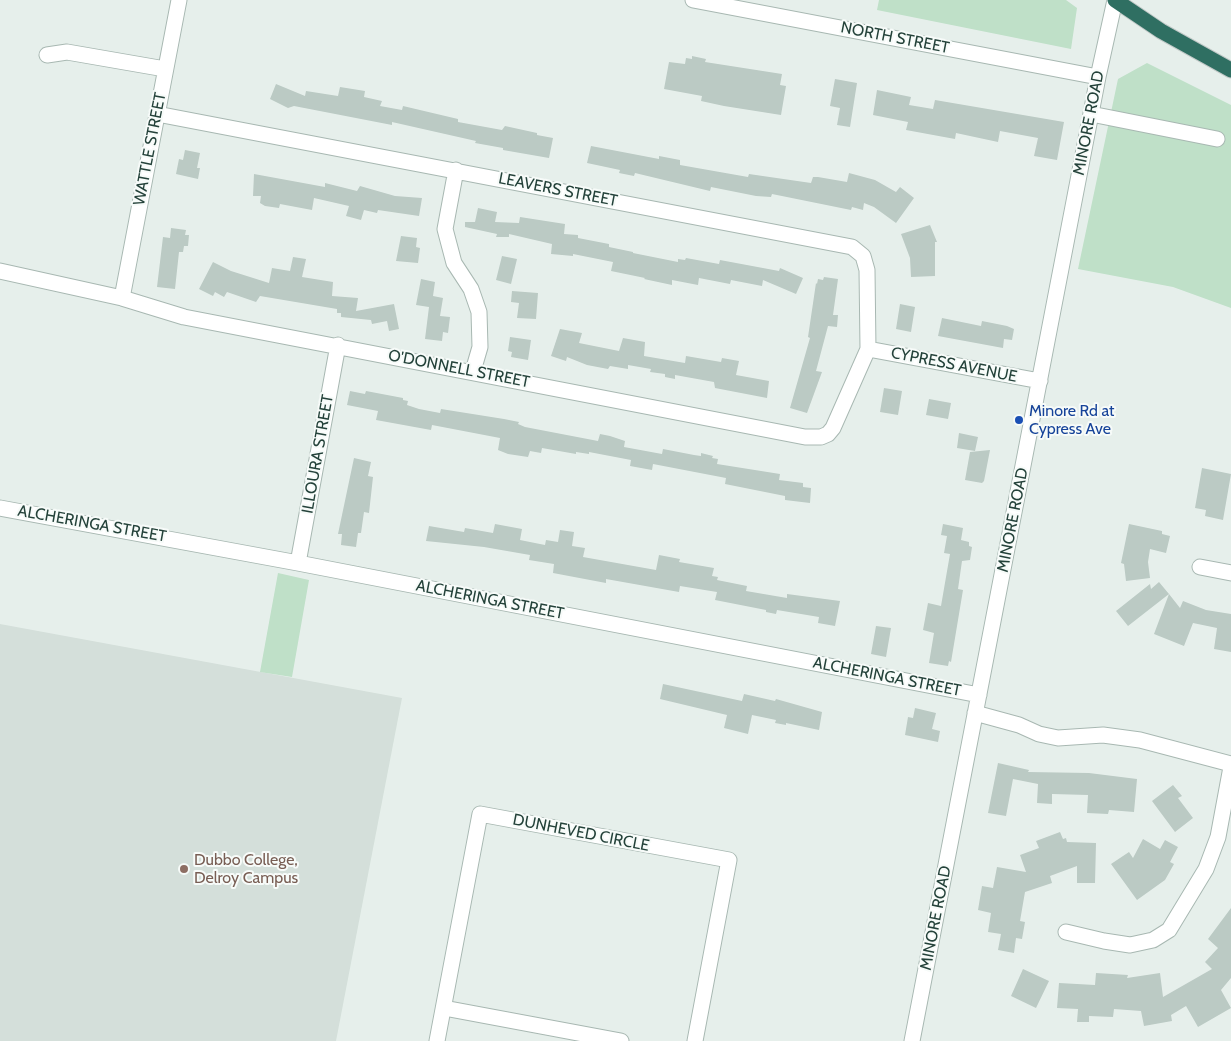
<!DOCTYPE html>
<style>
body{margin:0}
canvas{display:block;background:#e6efeb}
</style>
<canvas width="1231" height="1041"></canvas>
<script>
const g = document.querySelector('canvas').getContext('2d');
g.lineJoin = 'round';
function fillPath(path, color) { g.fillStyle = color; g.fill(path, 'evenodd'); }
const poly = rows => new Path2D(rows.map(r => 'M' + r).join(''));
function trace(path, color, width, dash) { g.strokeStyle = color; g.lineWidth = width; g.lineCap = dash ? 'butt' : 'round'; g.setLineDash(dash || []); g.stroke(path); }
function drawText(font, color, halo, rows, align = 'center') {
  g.font = font + ' Cabin,sans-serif'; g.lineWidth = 4; g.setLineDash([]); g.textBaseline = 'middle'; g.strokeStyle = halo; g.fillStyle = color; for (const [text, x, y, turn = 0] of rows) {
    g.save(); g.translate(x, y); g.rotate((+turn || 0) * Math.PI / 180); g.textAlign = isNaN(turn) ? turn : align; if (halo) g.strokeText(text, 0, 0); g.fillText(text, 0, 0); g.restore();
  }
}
fillPath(poly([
 [0,624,402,698,336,1041,0,1041]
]), '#d4dfda');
fillPath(poly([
 [879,0,1066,0,1077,8,1071,49,877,10],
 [1147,63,1231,105,1231,308,1173,287,1078,269,1118,79],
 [278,573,309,580,292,677,260,672]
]), '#bfe0c8');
fillPath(poly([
 [692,56,706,59,705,62,782,74,780,85,786,86,781,115,724,106,701,101,702,96,664,89,669,62,685,64,686,58,692,59],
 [835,79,857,83,850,127,837,125,840,108,830,106],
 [276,84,305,96,306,91,338,96,340,87,365,91,364,97,382,101,380,106,402,110,403,106,458,119,458,122,502,130,505,126,537,133,537,135,553,138,549,158,503,150,503,148,475,143,476,141,392,122,392,125,294,106,288,108,270,99],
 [877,90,911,97,909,105,933,109,935,100,1064,122,1057,160,1034,156,1038,138,1000,131,998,142,956,133,955,139,906,130,908,122,873,115],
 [591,146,659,159,659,156,680,160,680,165,748,177,749,174,811,183,813,177,818,177,847,182,849,173,875,180,896,192,900,187,914,198,896,223,874,207,864,203,863,210,852,207,851,210,772,194,771,197,756,196,711,187,710,191,635,173,634,176,619,173,620,170,587,163],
 [185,150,200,153,197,168,200,168,198,179,176,174,179,159,183,160],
 [254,174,325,187,325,183,357,191,360,186,395,196,422,198,419,216,378,210,377,213,364,210,361,220,346,216,349,206,314,198,312,210,280,204,279,208,265,206,260,203,261,196,253,196],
 [478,208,497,212,495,222,519,223,520,217,565,224,564,234,578,235,578,238,609,244,609,247,633,252,633,253,678,262,678,259,685,260,686,258,719,264,720,260,779,271,780,268,803,278,796,294,763,280,762,286,731,280,730,284,699,278,698,285,672,280,672,285,644,279,645,278,611,271,613,262,573,254,573,256,551,254,552,244,509,234,509,237,496,237,497,234,465,227,465,222,475,222],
 [930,225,937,242,935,242,935,276,911,277,910,258,901,234],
 [171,228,186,230,185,235,189,235,188,246,184,246,183,252,179,252,175,289,157,287,163,237,170,238],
 [401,236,417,238,416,247,420,248,418,263,396,261],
 [502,256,517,259,511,284,496,280],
 [293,257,306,259,302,277,333,282,332,296,358,298,356,311,394,304,399,329,389,331,387,321,372,324,371,320,341,317,341,313,337,313,337,309,260,296,256,302,227,292,224,297,215,292,213,296,199,289,213,262,231,271,269,283,272,268,290,271],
 [824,277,838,279,833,315,838,315,837,327,828,326,816,371,822,372,807,413,790,408,810,338,808,337,816,283,817,284,818,279,823,280],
 [421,279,435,282,433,296,443,298,440,316,450,317,448,333,443,332,442,341,425,339,429,307,416,305],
 [512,291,538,293,536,319,517,318,519,303,511,302],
 [900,304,915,307,911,332,896,329],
 [942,318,981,326,982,321,1007,326,1014,329,1012,340,1004,339,1003,348,938,336],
 [560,329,582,333,579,343,619,351,623,338,645,342,644,356,685,363,686,356,721,362,722,358,739,361,736,375,769,381,767,398,715,388,714,382,675,375,675,379,665,377,665,374,650,372,651,369,628,365,628,369,610,366,608,369,587,365,567,357,566,361,551,356],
 [510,337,531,340,528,360,511,357,512,352,508,351],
 [884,388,902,391,898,415,880,412],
 [350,391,365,394,366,391,403,398,403,400,408,401,407,405,419,409,440,413,441,409,504,419,519,422,518,424,525,427,598,441,600,434,610,436,625,441,624,447,662,454,663,449,694,455,701,456,701,453,713,456,712,458,718,459,717,464,780,474,779,480,803,483,803,487,811,488,810,503,785,500,785,496,725,484,726,478,653,464,652,470,630,466,631,460,589,452,589,454,576,452,576,454,542,448,541,453,530,451,528,457,508,454,498,450,500,438,432,425,431,430,376,420,378,411,347,405],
 [929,399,951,403,948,419,926,415],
 [959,433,978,437,975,451,957,448],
 [990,450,984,481,982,483,965,480,970,452],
 [354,458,371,462,368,476,373,477,369,513,364,512,361,533,358,533,356,547,341,545,342,534,338,534],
 [1202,468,1231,474,1223,520,1205,516,1206,510,1195,508],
 [495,524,522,529,520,540,545,545,546,540,558,542,560,530,574,532,572,546,585,548,583,557,656,570,659,555,680,559,679,562,714,568,712,576,718,577,717,580,747,586,746,591,787,598,787,594,840,601,835,626,818,623,819,617,777,610,776,614,766,612,766,610,715,600,717,592,680,586,679,592,606,579,606,583,553,573,554,564,529,560,530,555,484,547,426,541,429,526,464,532,465,528,493,533],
 [943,524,963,528,961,540,969,542,969,546,972,547,970,560,962,561,958,589,963,590,951,662,949,661,948,666,929,663,934,633,923,630,928,603,941,606,946,577,950,554,944,553,947,536,941,535],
 [1129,524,1162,531,1162,534,1170,536,1166,553,1150,549,1148,562,1150,578,1126,581,1124,564,1121,563],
 [1159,582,1169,594,1128,626,1116,611,1150,584,1151,589],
 [1169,594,1180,608,1183,601,1206,610,1231,614,1231,652,1214,649,1217,628,1193,623,1184,646,1154,634],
 [876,626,891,628,886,657,871,654],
 [663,684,742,701,744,694,775,701,776,699,822,712,819,730,786,723,786,725,775,723,776,720,752,715,748,734,724,728,727,715,660,699],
 [915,708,936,713,932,729,940,731,938,742,905,735,908,717,913,718],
 [998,763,1029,770,1028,772,1089,773,1137,779,1134,812,1109,810,1108,814,1087,813,1088,795,1052,794,1052,804,1037,803,1038,784,1013,779,1006,816,988,813],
 [1173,785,1182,796,1178,798,1193,818,1175,832,1152,801],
 [1060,832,1063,839,1066,838,1067,842,1096,843,1095,883,1077,883,1077,866,1050,876,1052,883,1025,892,1020,921,1025,922,1022,939,1016,938,1014,953,998,950,1001,934,988,932,991,913,978,910,982,886,993,888,997,867,1026,872,1020,855,1039,848,1036,841],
 [1143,839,1160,849,1165,840,1178,847,1170,862,1174,864,1165,880,1137,900,1111,864,1129,852,1133,858],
 [1231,908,1231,978,1221,990,1231,1008,1198,1027,1186,1006,1171,1015,1172,1021,1144,1026,1141,1011,1114,1009,1113,1017,1089,1016,1089,1022,1077,1022,1078,1009,1057,1008,1059,983,1095,985,1096,973,1128,975,1127,978,1160,973,1163,997,1212,969,1205,962,1218,948,1208,939],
 [1023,969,1049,981,1036,1008,1011,996]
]), '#bbcac4');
const minor = poly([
 [693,0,1098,77],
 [47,55,67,52,165,69],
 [1091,114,1217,139],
 [456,170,445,229,454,263,471,289,479,312,480,347,473,371],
 [0,271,122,298,184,317,805,437,821,437,828,434,833,428,868,349,867,270,863,256,852,247,157,114],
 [122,298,179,0],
 [868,349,1040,381],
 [0,508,298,563,979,695],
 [298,563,338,345],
 [1200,567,1231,573],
 [975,713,1019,725,1039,734,1058,738,1103,735,1140,740,1231,764],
 [1066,932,1104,941,1130,945,1153,940,1169,930,1206,869,1218,837,1231,767],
 [444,1008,621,1041],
 [437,1041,480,814,729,860,695,1041],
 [912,1041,1098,77,1115,0]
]);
const highway = poly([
 [1115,0,1161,31,1231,70]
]);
trace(minor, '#a8b8b2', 17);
trace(highway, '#c2cac8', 17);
trace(minor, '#fff', 15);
trace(highway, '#2f6f62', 15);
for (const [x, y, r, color] of [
 [1019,420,5,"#1a4fb4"],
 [184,869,5,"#8d6e63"]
]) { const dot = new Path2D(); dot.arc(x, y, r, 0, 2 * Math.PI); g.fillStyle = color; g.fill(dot); trace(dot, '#f7fbf9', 2); }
drawText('16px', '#24423a', '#f7fbf9', [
 ["NORTH STREET",895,38,11],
 ["MINORE ROAD",1089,123,-79],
 ["WATTLE STREET",150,149,-79],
 ["LEAVERS STREET",558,190,11],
 ["CYPRESS AVENUE",954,365,11],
 ["O'DONNELL STREET",459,369,11],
 ["ILLOURA STREET",318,454,-80],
 ["MINORE ROAD",1013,520,-79],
 ["ALCHERINGA STREET",92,524,10],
 ["ALCHERINGA STREET",490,600,11],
 ["ALCHERINGA STREET",887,677,11],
 ["DUNHEVED CIRCLE",581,833,11],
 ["MINORE ROAD",936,918,-79]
]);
drawText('16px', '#164399', '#f7fbf9', [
 ["Minore Rd at",1029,411],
 ["Cypress Ave",1029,429]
], 'left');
drawText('16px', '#785e54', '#f7fbf9', [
 ["Dubbo College,",194,860],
 ["Delroy Campus",194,878]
], 'left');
</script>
